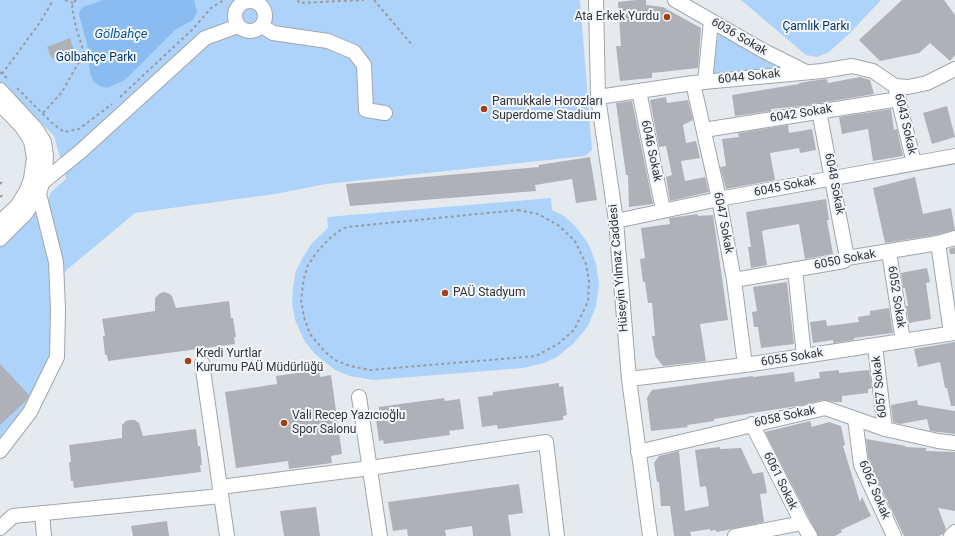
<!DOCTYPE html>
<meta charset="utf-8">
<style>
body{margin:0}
canvas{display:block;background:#e5eaef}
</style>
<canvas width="955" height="536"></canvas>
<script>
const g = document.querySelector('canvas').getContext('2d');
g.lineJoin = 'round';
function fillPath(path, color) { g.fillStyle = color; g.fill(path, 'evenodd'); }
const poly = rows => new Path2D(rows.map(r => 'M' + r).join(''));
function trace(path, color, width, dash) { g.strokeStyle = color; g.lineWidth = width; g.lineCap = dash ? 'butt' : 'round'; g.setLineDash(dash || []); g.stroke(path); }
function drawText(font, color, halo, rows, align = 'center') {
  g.font = font + ' Roboto,sans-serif'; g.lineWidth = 4; g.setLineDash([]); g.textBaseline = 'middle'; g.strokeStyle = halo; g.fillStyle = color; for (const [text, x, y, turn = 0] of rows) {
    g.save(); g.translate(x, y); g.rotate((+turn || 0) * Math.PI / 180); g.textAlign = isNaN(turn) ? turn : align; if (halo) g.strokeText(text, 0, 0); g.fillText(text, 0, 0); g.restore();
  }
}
fillPath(poly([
 [0,0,580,0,592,150,585,156,326,184,275,194,135,213,57,278,58,349,0,451,0,244,43,202,46,204,51,192,66,179,54,136,18,99,0,82],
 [741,0,881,0,850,33,829,52,817,57,806,55],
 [719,34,783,69,705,82],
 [551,198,552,210,564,216,575,226,588,243,596,263,599,285,596,306,588,326,574,343,557,357,544,363,523,368,374,380,350,376,335,370,316,355,305,342,295,320,292,304,293,287,296,271,303,257,312,243,328,228,327,217]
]), '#aed3fb');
fillPath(poly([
 [103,0,194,0,197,12,193,20,175,30,125,80,107,88,100,86,93,81,90,73,87,43,79,15,80,10,83,7]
]), '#8bbcf1');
fillPath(poly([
 [636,0,646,0,646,5,663,7,701,28,698,68,652,73,652,78,620,81,616,46,621,46,618,2],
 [902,0,944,0,955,15,955,55,950,61,930,43,919,53,880,61,859,40],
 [70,38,74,51,52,59,47,47],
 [860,77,870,80,874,94,802,106,771,109,771,111,735,116,732,95,799,84,799,83,811,81,827,79,828,83],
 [666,97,667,103,688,100,693,120,683,125,686,143,696,141,700,158,681,161,685,181,705,177,709,192,670,201,666,177,672,175,666,146,659,147,650,100],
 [632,101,653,204,629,207,628,175,626,175,616,103],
 [947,106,955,137,932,144,923,113],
 [891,109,894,130,897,129,903,156,873,161,868,129,842,134,839,117],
 [788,125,789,133,812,129,816,150,800,153,799,148,770,153,775,180,726,189,720,167,726,166,722,139,739,137,738,133],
 [590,157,597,200,576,203,572,179,535,185,536,191,350,206,346,184,539,167,539,165],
 [915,177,923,214,951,208,955,230,936,235,885,243,873,188],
 [826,199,829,220,827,220,833,254,805,259,799,224,765,230,762,231,767,265,751,268,748,247,751,247,746,212],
 [698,214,698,216,713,215,728,320,700,324,706,361,663,366,655,356,652,336,655,336,652,303,648,303,645,282,643,282,640,259,645,258,641,228,670,224,669,218],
 [955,247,955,254,950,254,949,249],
 [927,268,930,282,926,283,931,319,909,323,906,306,908,306,905,288,903,288,901,273],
 [787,282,794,344,761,348,758,327,754,327,752,312,757,311,753,287],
 [163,292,168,293,172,296,176,308,229,301,231,318,233,318,236,337,234,337,235,344,108,361,107,355,105,355,103,336,105,336,102,319,155,311,155,298,159,294],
 [889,308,893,333,854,338,854,340,833,343,833,340,813,343,810,322,826,320,827,326,859,322,858,317,870,315,870,311],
 [955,342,955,406,951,406,947,388,945,388,940,362,918,367,914,349],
 [0,364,29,395,27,400,0,425],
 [319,370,320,377,331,375,342,454,331,456,332,463,289,469,288,461,236,468,225,392,277,384,276,376],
 [839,370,839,373,869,370,872,388,868,389,868,393,842,396,842,402,835,402,823,400,803,405,714,419,714,421,687,425,688,427,651,431,647,398,652,390,753,376,753,377,794,372,795,382,820,378,819,372],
 [559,383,559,387,563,386,567,415,563,416,563,420,498,429,497,425,482,427,478,397,493,395,493,392],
 [444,398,445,401,460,399,464,429,449,431,450,435,384,444,383,440,379,441,375,411,379,411,379,407],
 [917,400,918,405,955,411,955,434,930,431,927,419,900,424,893,422,891,405],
 [130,420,135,420,139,423,143,436,196,429,198,446,200,446,202,465,200,465,201,472,74,488,73,481,71,481,69,462,71,462,69,445,122,438,122,425,126,421],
 [810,421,812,427,829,422,841,426,845,445,843,446,860,502,862,497,871,516,841,530,842,532,835,536,818,536,765,432],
 [866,439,906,446,905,447,926,448,926,451,955,452,955,511,938,508,946,529,943,534,939,536,904,536,869,463],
 [720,447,720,449,741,448,753,474,763,472,767,493,760,494,764,522,717,532,715,530,710,531,710,529,690,532,691,536,674,536,670,506,661,506,659,482,657,482,654,463,659,456,679,451,685,511,709,506,706,486,700,487,695,450],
 [519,484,523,513,508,515,511,536,473,536,472,526,445,530,446,536,408,536,407,529,393,531,388,502],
 [316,507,320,536,284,536,280,511],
 [167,521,169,536,133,536,131,526]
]), '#aeb2b8');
const minor = poly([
 [596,0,598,97,616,221,629,379,650,536],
 [675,0,762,50,804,71],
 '235 16a15 15 0 1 1 30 0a15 15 0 1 1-30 0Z',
 [262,26,273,33,328,41,354,52,364,65,366,110,385,113],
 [705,82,711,21],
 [693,83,719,199,734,280,745,365],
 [0,90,36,129,44,142,46,156,45,173,39,194,25,214,0,239],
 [896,90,914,163],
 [639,91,663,210],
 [598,97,693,83,822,71,852,66,873,71,895,86,908,87,927,83,955,69],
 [0,104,22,127,31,141,34,158,31,179,26,192,17,206,0,222],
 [819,111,847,258],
 [704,130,899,99],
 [43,182,81,151,205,38,238,26],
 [616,221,719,199,955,156],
 [938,243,951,333],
 [889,252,903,341],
 [795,269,804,356],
 [734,280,844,261,847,258,938,243,955,238],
 [875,346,885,429],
 [202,363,227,536],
 [629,379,745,365,955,333],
 [359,397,380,536],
 [855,419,861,465,894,536],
 [752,424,802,523,810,536],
 [0,451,30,412,57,357,58,310,56,262,39,194],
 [638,452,825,408,885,429,938,441,955,443],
 [220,487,370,468,546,442,557,536],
 [42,513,44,536],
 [0,528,13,516,221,496],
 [735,536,802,523],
 [951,536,955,532]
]);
trace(minor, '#a1a6ab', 16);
trace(poly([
 [65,0,73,3],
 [298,0,299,3,364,0],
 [374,0,413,46],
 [0,72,8,79],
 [2,74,41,21,53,0],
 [17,88,51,122,64,132,79,129,112,104],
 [120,97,193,29,211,8,224,0],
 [43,113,62,92,84,53,76,27,72,8,73,3,76,0],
 [0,184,4,180],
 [0,197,4,194],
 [518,210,538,214,558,225,575,241,586,264,589,281,588,301,585,308,574,330,558,344,536,356,370,370,350,366,335,360,325,352,310,334,304,317,301,300,304,278,308,265,316,253,330,238,342,229,347,227,518,210]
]), '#989ca0', 2, [3, 3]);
trace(minor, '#fff', 14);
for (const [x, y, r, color] of [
 [667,17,4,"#a54014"],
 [484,109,4,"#a54014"],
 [445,293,4,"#a54014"],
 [188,361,4,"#a54014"],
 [284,423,4,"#a54014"]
]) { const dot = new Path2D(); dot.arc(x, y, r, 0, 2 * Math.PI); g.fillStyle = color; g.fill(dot); trace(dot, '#f3f7fd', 1.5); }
drawText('12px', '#313335', '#f3f7fd', [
 ["Ata Erkek Yurdu",659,17,"right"],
 ["Pamukkale Horozları",492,102],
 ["Superdome Stadium",492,116],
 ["PAÜ Stadyum",453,293],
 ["Kredi Yurtlar",196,354],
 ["Kurumu PAÜ Müdürlüğü",196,368],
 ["Vali Recep Yazıcıoğlu",292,416],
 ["Spor Salonu",292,430]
], 'left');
drawText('12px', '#003665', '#f3f7fd', [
 ["Çamlık Parkı",816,27],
 ["Gölbahçe Parkı",96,58]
]);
drawText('12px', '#313335', '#f3f7fd', [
 ["6036 Sokak",739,37,30],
 ["6044 Sokak",749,77,-6],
 ["6042 Sokak",801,114,-9],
 ["6043 Sokak",905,124,77],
 ["6046 Sokak",651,151,78],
 ["6048 Sokak",834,184,79],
 ["6045 Sokak",785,187,-11],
 ["6047 Sokak",723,223,79],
 ["6050 Sokak",845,260,-11],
 ["Hüseyin Yılmaz Caddesi",619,268,-95],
 ["6052 Sokak",896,297,81],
 ["6055 Sokak",792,358,-9],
 ["6057 Sokak",880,387,-96],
 ["6058 Sokak",785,417,-12],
 ["6061 Sokak",780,481,64],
 ["6062 Sokak",874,490,67]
]);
drawText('italic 13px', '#0d5695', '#f3f7fd', [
 ["Gölbahçe",121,35]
]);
</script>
